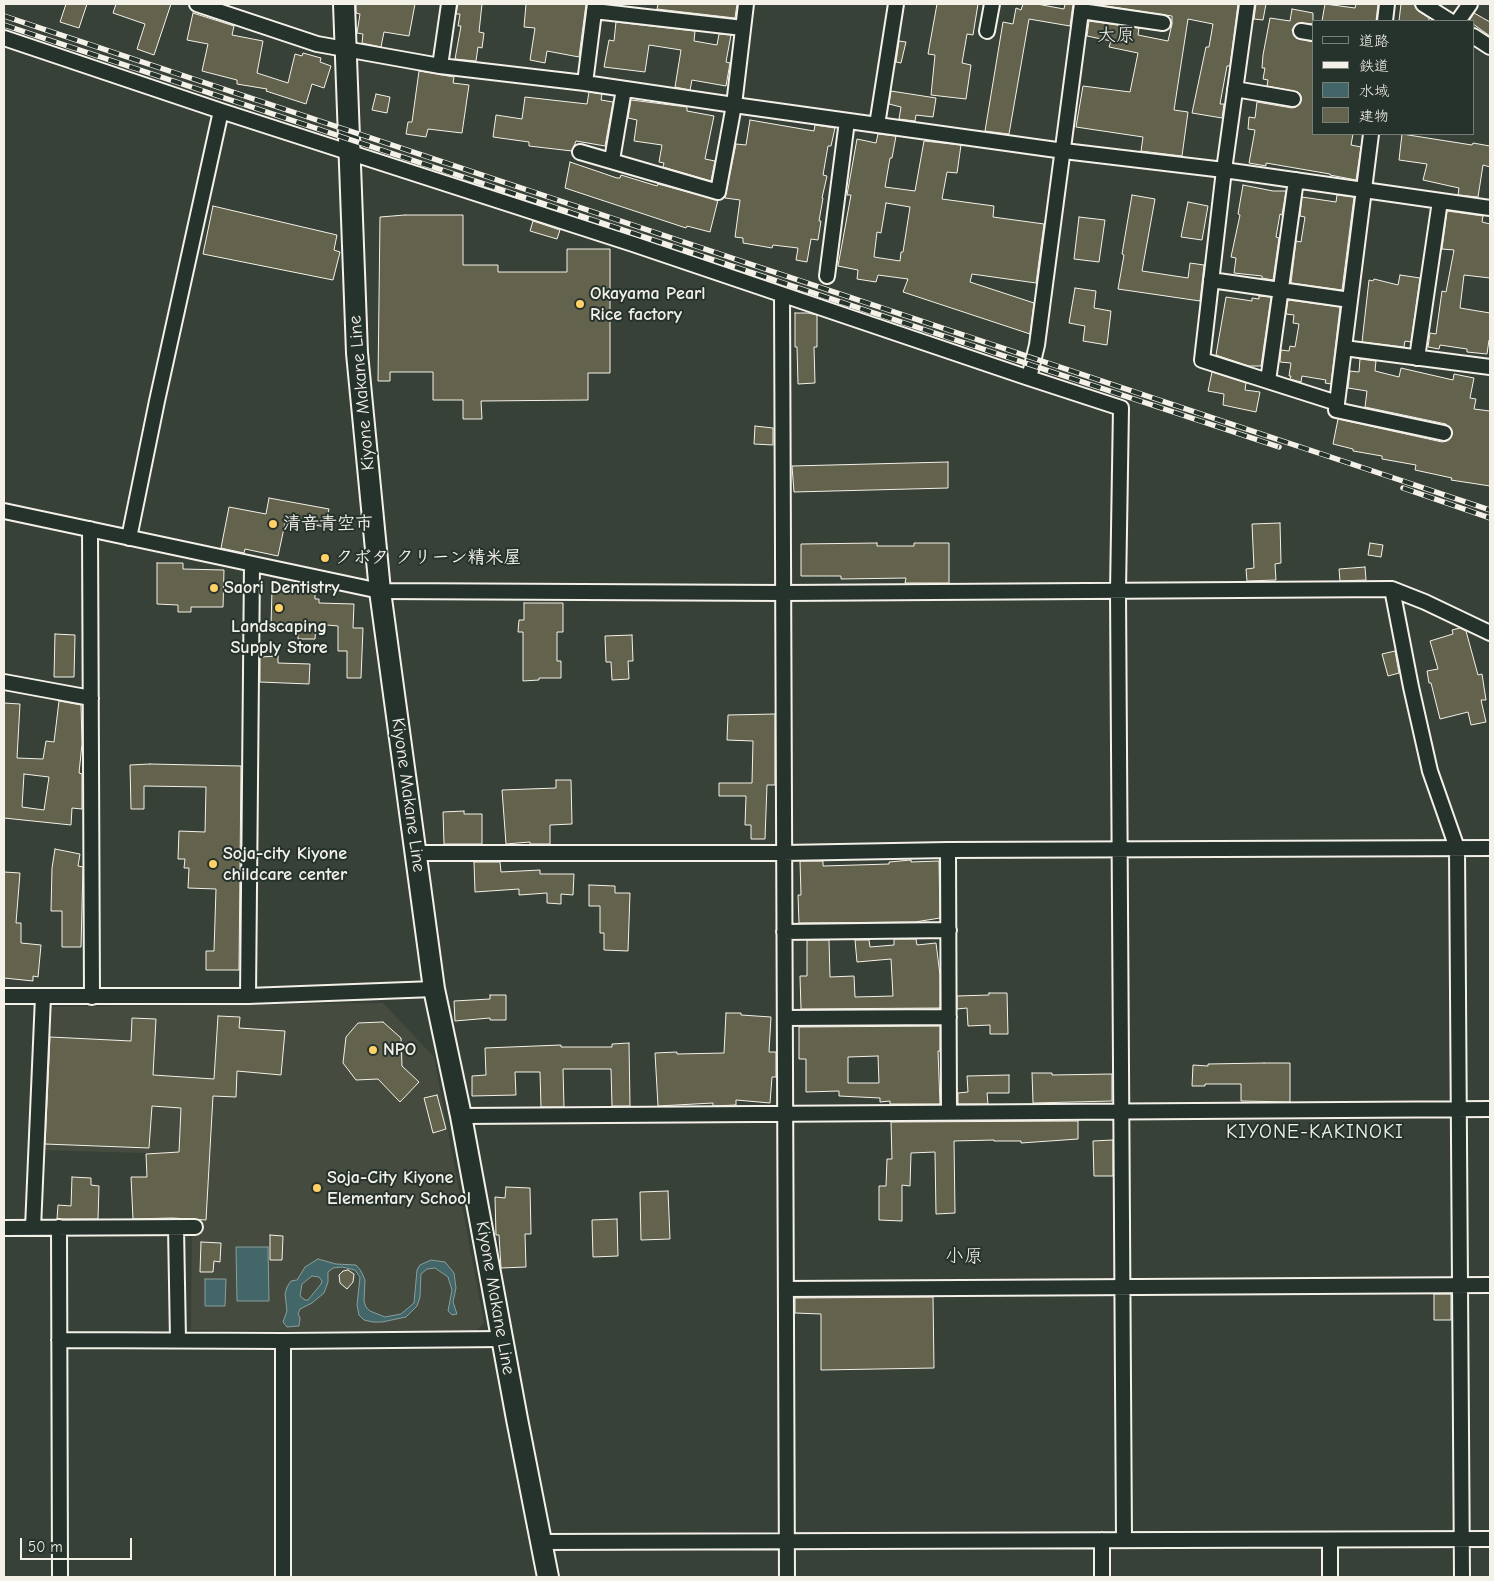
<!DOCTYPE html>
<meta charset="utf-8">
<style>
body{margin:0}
#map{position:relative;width:1494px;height:1581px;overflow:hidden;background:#384137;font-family:"Comic Neue","Klee One",sans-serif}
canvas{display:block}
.frame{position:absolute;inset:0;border:5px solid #f4f1e8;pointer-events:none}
.legend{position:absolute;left:1312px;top:20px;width:162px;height:115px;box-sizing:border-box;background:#26332d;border:1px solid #787f78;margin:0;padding:6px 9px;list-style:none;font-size:15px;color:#f4f1e8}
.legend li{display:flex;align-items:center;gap:10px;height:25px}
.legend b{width:25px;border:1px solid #787f78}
.scale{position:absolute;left:20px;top:1538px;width:112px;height:22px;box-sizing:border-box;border:2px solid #f4f1e8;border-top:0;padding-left:6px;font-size:15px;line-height:18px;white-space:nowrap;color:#f4f1e8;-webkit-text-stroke:4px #26332d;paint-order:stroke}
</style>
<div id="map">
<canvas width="1494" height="1581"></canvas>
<div class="frame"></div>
<ul class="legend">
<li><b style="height:6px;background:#26332d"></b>道路</li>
<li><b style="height:6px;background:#f4f1e8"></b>鉄道</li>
<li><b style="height:14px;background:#436769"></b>水域</li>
<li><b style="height:14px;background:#62624d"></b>建物</li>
</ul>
<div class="scale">50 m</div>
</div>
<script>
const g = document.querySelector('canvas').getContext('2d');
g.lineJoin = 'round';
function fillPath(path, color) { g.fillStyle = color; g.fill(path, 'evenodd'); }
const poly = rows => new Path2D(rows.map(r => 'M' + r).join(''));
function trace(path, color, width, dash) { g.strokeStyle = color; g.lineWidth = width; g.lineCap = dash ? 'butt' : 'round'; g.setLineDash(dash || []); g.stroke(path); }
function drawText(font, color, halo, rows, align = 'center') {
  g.font = font + ' "Comic Neue","Klee One",sans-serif'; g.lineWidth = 4; g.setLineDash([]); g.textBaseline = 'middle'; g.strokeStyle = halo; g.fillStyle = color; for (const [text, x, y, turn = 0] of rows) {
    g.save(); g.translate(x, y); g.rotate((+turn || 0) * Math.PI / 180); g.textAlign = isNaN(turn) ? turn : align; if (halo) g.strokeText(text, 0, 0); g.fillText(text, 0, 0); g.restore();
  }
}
fillPath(poly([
 [383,1003,434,1057,484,1323,474,1332,191,1330,192,1223,174,1222,177,1154,40,1150,47,1013,50,1007]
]), '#454b3e');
const water = poly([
 [268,1247,269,1301,237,1301,236,1247,268,1247],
 [318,1259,336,1264,356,1265,361,1271,365,1280,364,1301,366,1307,370,1311,385,1317,401,1314,414,1303,417,1270,420,1265,431,1260,445,1262,454,1273,456,1288,453,1302,457,1314,452,1315,448,1311,452,1290,448,1277,435,1268,427,1269,421,1274,420,1297,417,1306,406,1317,382,1322,373,1322,364,1320,359,1315,357,1305,360,1277,355,1270,342,1267,333,1268,328,1272,328,1282,324,1293,312,1303,300,1309,298,1314,300,1318,299,1326,287,1327,283,1322,287,1311,285,1294,287,1287,291,1281,297,1280,305,1267,318,1259],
 [312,1276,319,1277,322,1281,321,1284,308,1300,305,1300,300,1296,302,1284,312,1276],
 [205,1279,226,1279,225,1306,205,1306,205,1279]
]);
fillPath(water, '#436769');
trace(water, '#8a9e9c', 1);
const building = poly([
 [66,4,87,4,79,28,60,22,66,4],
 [116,4,171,4,154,55,137,49,145,24,113,13,116,4],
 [356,4,415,4,409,36,384,32,381,47,362,43,363,34,357,33,360,14,356,13,356,4],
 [458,4,482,4,479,32,484,33,482,48,478,47,476,61,455,59,461,26,458,26,460,14,456,14,458,4],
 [526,4,586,4,579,57,547,51,545,63,530,60,535,28,524,27,526,4],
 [658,4,737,4,735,18,657,9,658,4],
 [937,4,978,4,973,35,967,34,962,63,971,65,966,99,931,95,935,55,928,54,937,4],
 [1023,4,1037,4,1064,9,1065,4,1073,4,1070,26,1029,19,1009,134,985,131,1003,22,1013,24,1016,8,1021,10,1023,4],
 [1092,4,1238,4,1230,66,1227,66,1220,104,1224,104,1222,118,1192,113,1206,47,1209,47,1213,24,1188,19,1174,110,1188,112,1182,156,1141,151,1143,137,1076,127,1083,86,1130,92,1138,53,1109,47,1111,41,1087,36,1089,21,1139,28,1138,35,1168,41,1172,24,1172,16,1092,4],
 [1256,4,1266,4,1263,20,1254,19,1256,4],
 [1325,4,1355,8,1356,4,1378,4,1376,21,1322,21,1325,4],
 [1401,4,1414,4,1418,11,1429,18,1429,21,1399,21,1401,4],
 [1292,9,1313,13,1313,24,1298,23,1295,25,1292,30,1296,38,1313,42,1313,134,1353,134,1351,145,1361,147,1356,180,1330,175,1330,174,1266,163,1266,166,1249,163,1255,130,1248,129,1249,117,1255,118,1257,102,1292,108,1296,107,1301,101,1301,96,1298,92,1267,86,1268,80,1263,79,1265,68,1262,68,1263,55,1270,18,1290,21,1292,9],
 [193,13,234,26,232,35,263,41,257,73,288,83,295,54,302,56,303,53,321,58,320,62,331,66,324,88,312,84,306,104,266,91,267,89,237,84,237,80,202,71,208,44,187,40,193,13],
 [1474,13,1490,22,1490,36,1473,24,1473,21,1469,21,1474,13],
 [616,22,695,31,694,41,717,45,719,34,731,35,726,62,730,63,726,86,692,80,690,90,675,87,681,50,649,45,645,72,604,67,609,40,614,41,616,22],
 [899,41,906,42,901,63,896,62,899,41],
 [419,71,454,77,453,83,469,85,462,133,428,129,426,137,406,134,408,122,412,122,419,71],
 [891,91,936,98,933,117,916,115,915,121,899,119,901,107,889,104,891,91],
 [589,92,602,94,601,100,613,102,605,146,576,141,572,151,529,146,529,142,493,137,496,115,522,119,525,97,587,104,589,92],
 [376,94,390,97,387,113,372,110,376,94],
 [631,100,687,107,687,111,714,116,705,159,715,161,711,181,663,167,664,163,659,162,662,145,634,141,637,120,628,118,631,100],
 [750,120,814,131,815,125,835,128,831,146,828,146,823,175,827,176,822,198,823,198,819,221,821,221,818,240,811,239,807,262,796,260,798,248,773,245,772,248,743,243,743,238,735,237,740,200,725,198,736,144,746,145,750,120],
 [878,134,896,136,892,158,890,158,885,187,915,191,924,141,961,145,957,173,947,172,942,199,994,206,993,217,1044,224,1036,283,972,274,970,282,1034,303,1030,334,903,292,908,279,878,275,876,282,857,279,858,270,838,266,851,195,847,195,857,139,876,143,878,134],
 [886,203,910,207,903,252,901,252,900,261,874,257,877,232,881,233,886,203],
 [1402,134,1472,145,1473,143,1490,146,1490,167,1483,165,1478,197,1458,195,1459,188,1423,180,1427,164,1399,160,1402,134],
 [570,162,617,178,620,178,621,175,657,186,658,184,718,200,710,232,687,226,686,228,565,188,570,162],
 [1243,185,1273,191,1286,191,1282,215,1280,214,1276,237,1279,238,1273,280,1262,278,1262,276,1234,273,1236,258,1231,257,1240,215,1238,214,1243,185],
 [1132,195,1155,199,1142,271,1188,278,1190,263,1204,265,1200,301,1118,289,1124,255,1122,254,1132,195],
 [1337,195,1354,197,1342,290,1291,283,1296,241,1301,242,1305,217,1300,216,1302,197,1336,202,1337,195],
 [1188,202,1208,206,1202,240,1181,237,1188,202],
 [213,206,337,235,334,250,340,252,333,280,203,254,213,206],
 [1447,211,1483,216,1482,222,1490,224,1490,278,1464,275,1460,308,1490,313,1490,340,1489,340,1487,354,1467,352,1467,349,1440,345,1439,349,1428,347,1430,333,1436,334,1442,291,1446,292,1454,250,1442,249,1447,211],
 [405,215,463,215,463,265,498,265,498,272,567,272,567,249,610,249,610,373,588,373,588,400,481,401,482,419,463,419,463,400,433,400,433,372,390,372,390,381,378,381,380,217,405,215],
 [1079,217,1105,220,1099,262,1074,259,1079,217],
 [533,221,560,230,557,239,530,231,533,221],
 [1400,275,1420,278,1411,342,1405,341,1404,347,1362,342,1369,280,1373,281,1374,279,1398,285,1400,275],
 [1075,288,1096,291,1094,308,1111,311,1107,345,1083,341,1085,326,1069,323,1075,288],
 [1259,296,1271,297,1261,366,1249,366,1216,355,1226,297,1252,301,1252,298,1259,299,1259,296],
 [1288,300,1340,307,1331,384,1325,383,1326,380,1302,376,1301,382,1290,379,1291,376,1289,376,1291,363,1280,362,1281,350,1289,351,1290,346,1295,347,1299,324,1293,323,1294,315,1286,314,1288,300],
 [795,313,808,313,817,315,817,347,814,347,815,383,798,384,797,347,795,347,795,313],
 [1360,359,1376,361,1375,371,1399,377,1401,368,1453,380,1454,374,1474,378,1470,398,1476,399,1474,409,1490,411,1490,486,1451,480,1452,478,1415,470,1416,465,1382,459,1382,456,1353,451,1353,449,1333,444,1338,419,1442,442,1447,441,1452,435,1452,430,1446,424,1365,407,1367,391,1348,388,1350,371,1359,372,1360,359],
 [1212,372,1246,383,1245,390,1260,392,1256,412,1223,405,1224,394,1208,391,1212,372],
 [755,426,773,428,773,445,754,444,755,426],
 [948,462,948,488,794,492,792,466,948,462],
 [269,498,329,509,325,527,286,519,278,556,245,549,244,553,221,548,229,507,266,514,269,498],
 [1280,523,1281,563,1275,564,1276,580,1247,581,1246,569,1254,568,1252,524,1280,523],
 [877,543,877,546,914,546,914,543,949,543,949,583,905,583,906,578,841,579,841,576,801,576,801,544,877,543],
 [1370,543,1383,545,1381,557,1368,555,1370,543],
 [157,563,183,563,183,569,224,570,223,607,191,607,191,612,178,612,178,605,157,604,157,563],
 [1365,567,1366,580,1340,581,1339,569,1365,567],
 [291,586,315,586,315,599,319,599,319,603,354,604,353,628,363,628,361,678,347,678,347,651,338,651,338,626,316,624,315,639,298,639,298,627,271,626,272,589,291,590,291,586],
 [524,603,563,603,563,632,557,632,557,661,561,661,561,678,539,678,539,680,523,681,523,632,518,632,519,620,524,620,524,603],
 [1460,628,1466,631,1478,675,1482,674,1486,700,1481,700,1486,722,1471,725,1468,712,1440,719,1431,683,1429,683,1427,671,1438,669,1430,641,1453,634,1452,630,1460,628],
 [55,634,75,635,74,677,54,677,55,634],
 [632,635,633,661,628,661,629,679,612,680,611,662,606,662,605,636,632,635],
 [1395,651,1399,673,1388,676,1382,654,1395,651],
 [278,656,278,663,310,664,309,684,260,682,260,657,278,656],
 [59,701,81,705,82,744,79,773,82,774,82,809,72,808,71,825,4,818,4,703,20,704,17,758,43,759,46,741,54,742,59,701],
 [24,774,49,777,44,810,22,807,24,774],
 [775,714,775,785,767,785,765,839,751,839,751,825,745,825,746,796,719,796,719,783,752,783,753,741,727,740,728,715,775,714],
 [150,764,241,766,239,970,206,970,206,951,214,951,216,889,188,888,189,868,184,868,185,859,178,859,179,831,205,832,206,787,144,786,144,809,131,809,130,765,150,764],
 [556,780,571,780,572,824,550,825,550,844,530,844,530,842,506,844,502,790,556,788,556,780],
 [464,811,464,814,482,814,482,844,444,844,443,812,464,811],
 [55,849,80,854,78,866,83,867,81,947,62,947,62,911,51,911,52,868,55,849],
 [911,860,911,862,939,861,940,918,915,922,799,923,798,895,801,895,800,861,823,861,823,866,889,864,889,862,911,860],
 [474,862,500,862,501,872,540,870,540,874,574,874,573,895,561,894,561,904,547,903,547,893,519,895,519,889,475,892,474,862],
 [4,872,20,873,16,923,21,923,21,943,41,945,38,977,33,976,33,981,4,978,4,872],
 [589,885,615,886,615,893,630,893,628,951,604,950,604,933,600,933,600,906,589,906,589,885],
 [894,939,916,939,917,945,936,943,940,975,940,1008,801,1009,800,976,807,976,807,940,829,940,830,977,854,976,855,997,893,996,891,959,857,962,855,940,869,940,870,947,894,945,894,939],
 [989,993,1007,993,1008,1034,990,1034,990,1025,968,1026,967,1008,957,1009,957,996,989,995,989,993],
 [490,995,506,995,506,1020,490,1020,490,1018,455,1021,454,1001,490,999,490,995],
 [726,1013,741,1013,741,1015,771,1017,769,1052,776,1052,776,1077,772,1077,770,1103,736,1100,736,1105,713,1106,713,1103,658,1106,655,1053,677,1052,677,1054,724,1053,726,1013],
 [218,1016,240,1017,239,1028,285,1031,281,1075,237,1071,236,1097,213,1096,206,1220,172,1218,133,1219,131,1177,147,1177,146,1154,179,1152,181,1108,152,1106,149,1148,45,1144,50,1037,131,1041,132,1018,156,1019,153,1075,214,1079,218,1016],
 [383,1022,401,1038,402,1066,419,1082,400,1102,378,1079,356,1080,343,1063,346,1037,358,1023,383,1022],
 [940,1026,940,1051,938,1051,940,1104,890,1104,890,1101,880,1102,880,1098,839,1096,839,1091,806,1092,806,1059,799,1059,799,1027,940,1026],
 [878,1056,879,1083,848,1083,848,1057,878,1056],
 [629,1043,630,1106,612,1106,611,1069,563,1069,564,1107,541,1107,540,1072,515,1072,516,1095,472,1096,472,1076,486,1075,485,1048,561,1045,561,1047,612,1047,612,1044,629,1043],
 [1264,1063,1290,1063,1290,1102,1241,1101,1241,1084,1205,1084,1205,1086,1192,1086,1193,1065,1208,1066,1208,1064,1264,1063],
 [1032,1073,1052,1073,1052,1075,1112,1074,1112,1101,1033,1103,1032,1073],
 [1009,1075,1009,1093,987,1093,988,1104,958,1104,958,1093,968,1092,967,1076,1009,1075],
 [437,1095,446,1129,433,1133,424,1098,437,1095],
 [1078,1121,1078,1139,1021,1143,1021,1141,994,1141,994,1140,954,1141,955,1213,936,1214,935,1152,911,1153,910,1186,902,1185,902,1221,879,1220,879,1186,886,1186,887,1159,892,1159,891,1122,1078,1121],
 [1113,1140,1113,1176,1094,1176,1093,1141,1113,1140],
 [72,1177,91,1178,91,1185,99,1186,98,1219,57,1219,58,1205,71,1206,72,1177],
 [506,1187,530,1188,531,1234,525,1234,526,1267,501,1268,499,1235,496,1235,495,1197,505,1198,506,1187],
 [668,1191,670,1239,641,1240,640,1192,668,1191],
 [617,1219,618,1256,593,1257,592,1220,617,1219],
 [270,1235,283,1236,282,1260,270,1260,270,1235],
 [201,1242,221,1243,220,1262,214,1261,213,1272,200,1272,201,1242],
 [348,1270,354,1274,353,1282,347,1289,340,1283,339,1275,343,1271,348,1270],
 [1434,1294,1451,1294,1451,1320,1434,1320,1434,1294],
 [933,1297,934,1368,821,1370,821,1314,795,1313,795,1298,933,1297]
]);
fillPath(building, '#62624d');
trace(building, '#f4f1e8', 1);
const minor = poly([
 [197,4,317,44,440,66,585,83,734,105,1064,151,1224,170,1490,208],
 [1082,4,1037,345,1029,378,1121,408,1118,591,1124,1540],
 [1247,4,1224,170,1202,360,1337,403,1371,134],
 [1423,4,1450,21],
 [594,11,743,28],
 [1081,11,1163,23],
 [1385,21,1387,4],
 [1458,21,1470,4],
 [987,31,992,4],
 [1301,31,1313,33],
 [1473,36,1490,47],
 [4,38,221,111,633,244,1029,378],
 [440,66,449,4],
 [585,83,595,4],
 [1235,89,1293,99],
 [877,125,896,4],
 [580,152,718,192,734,105,746,4],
 [612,160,624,89],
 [827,276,847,121],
 [1211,280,1350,300],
 [782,295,787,1577],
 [1344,348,1490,367],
 [1417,358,1440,201],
 [1268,381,1296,180],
 [1337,403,1336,410,1444,433],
 [4,511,380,591,783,593,1392,589,1425,602,1490,633],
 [90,529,92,997],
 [129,538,157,401,221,111],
 [1392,589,1411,687,1430,771,1457,848,1462,1577],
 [4,682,91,698],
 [948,850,949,1112],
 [415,853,784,853,948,850,1490,848],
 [784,932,949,930],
 [4,996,248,996,434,989],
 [248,996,252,564],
 [785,1018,949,1017],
 [461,1116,1490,1109],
 [59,1227,60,1577],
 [176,1227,178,1340],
 [4,1228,195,1227],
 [33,1228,43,997],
 [786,1289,1490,1285],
 [59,1340,283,1341,503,1339],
 [283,1341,283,1577],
 [1102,1540,1102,1577],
 [1330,1540,1330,1577],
 [541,1542,1490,1539]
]);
const secondary = poly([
 [344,4,357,353,380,591,434,989,461,1116,517,1419,548,1577]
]);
trace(minor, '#f4f1e8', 18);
trace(secondary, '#f4f1e8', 24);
trace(minor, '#26332d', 14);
trace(secondary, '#26332d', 20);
const rail = poly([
 [4,16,1490,510],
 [4,25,1279,447],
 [1403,488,1490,518]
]);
trace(rail, '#f4f1e8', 5.5);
trace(rail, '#26332d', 4, [11]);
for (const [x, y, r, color] of [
 [580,304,5,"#ffd166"],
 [273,524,5,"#ffd166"],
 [325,558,5,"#ffd166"],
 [214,588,5,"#ffd166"],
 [279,608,5,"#ffd166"],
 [213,864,5,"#ffd166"],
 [373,1050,5,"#ffd166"],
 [317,1188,5,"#ffd166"]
]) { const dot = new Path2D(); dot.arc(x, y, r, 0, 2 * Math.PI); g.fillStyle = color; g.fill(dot); trace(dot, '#26332d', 2); }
drawText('bold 18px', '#f4f1e8', '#26332d', [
 ["Okayama Pearl",590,294],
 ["Rice factory",590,315],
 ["清音青空市",283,524],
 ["クボタ クリーン精米屋",335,558],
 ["Saori Dentistry",224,588],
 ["Landscaping",279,627,"center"],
 ["Supply Store",279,648,"center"],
 ["Soja-city Kiyone",223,854],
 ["childcare center",223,875],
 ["NPO",383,1050],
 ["Soja-City Kiyone",327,1178],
 ["Elementary School",327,1199]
], 'left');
drawText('18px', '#f4f1e8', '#26332d', [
 ["Kiyone Makane Line",362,393,-95],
 ["Kiyone Makane Line",408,795,82],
 ["Kiyone Makane Line",495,1298,80]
]);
drawText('19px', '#f4f1e8', '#26332d', [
 ["大原",1116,36],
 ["小原",964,1257]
]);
g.letterSpacing = '1px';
drawText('20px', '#f4f1e8', '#26332d', [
 ["KIYONE-KAKINOKI",1315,1132]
]);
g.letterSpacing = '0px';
</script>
